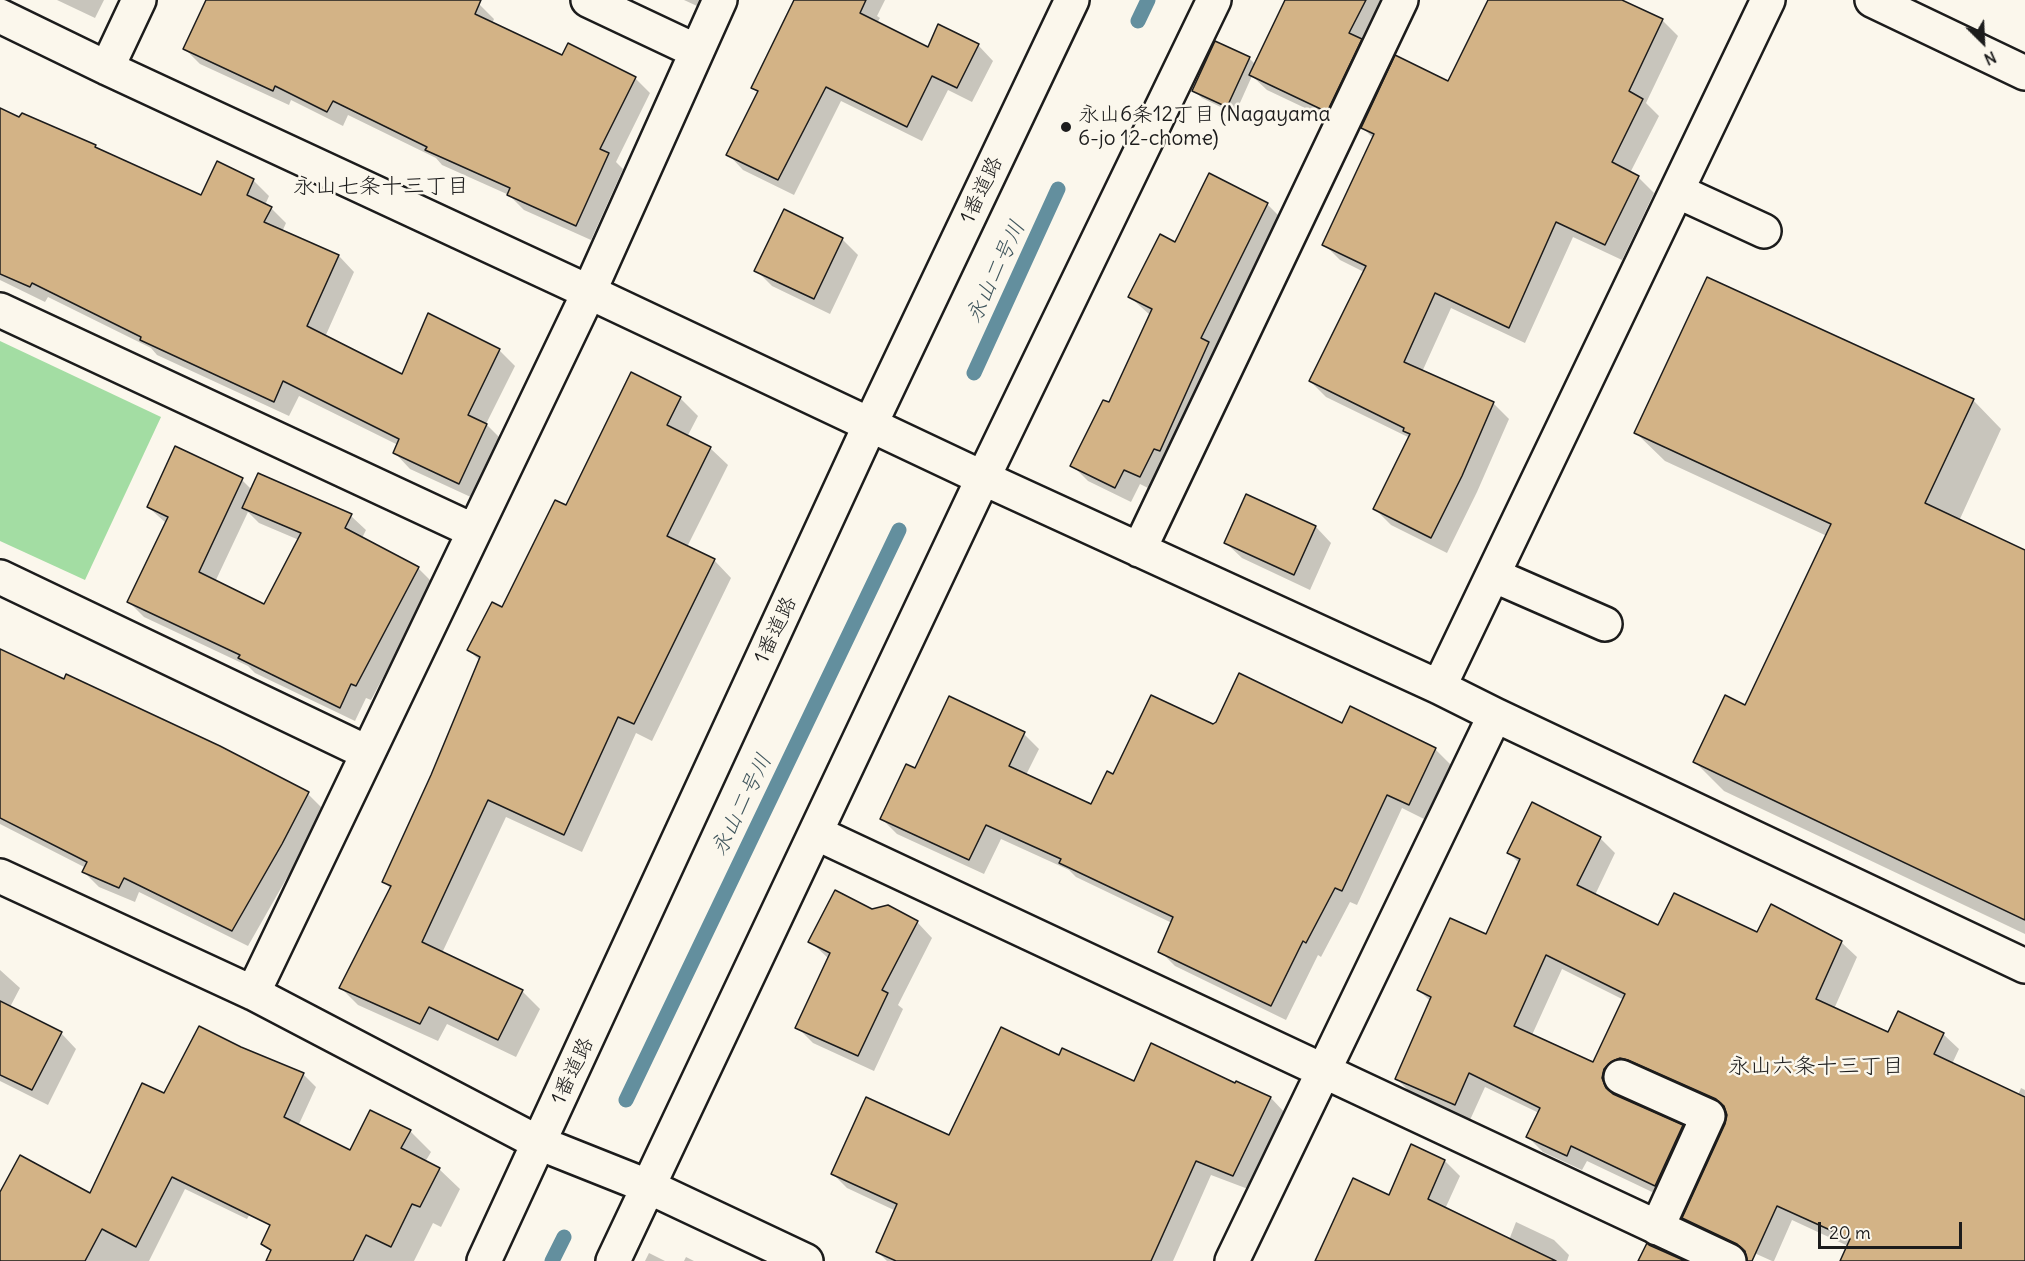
<!DOCTYPE html>
<meta charset="utf-8">
<style>
body{margin:0}
#map{position:relative;width:2025px;height:1261px;overflow:hidden;background:#fbf7ec;font-family:Delius,sans-serif}
canvas{display:block}
.north{position:absolute;left:1953px;top:12px;width:60px;height:60px;-webkit-text-stroke:4px #fbf7ec;paint-order:stroke;rotate:156deg;font-size:16px;font-weight:700;line-height:24px;text-align:center;color:#1c1c1c}
.north::after{content:'';display:block;margin:auto;width:21px;height:27px;background:#1c1c1c;clip-path:polygon(50% 0,100% 100%,50% 72%,0 100%)}
.scale{position:absolute;left:1818px;top:1222px;width:144px;height:27px;box-sizing:border-box;border:3px solid #1c1c1c;border-top:0;padding-left:8px;font-size:18px;line-height:21px;white-space:nowrap;color:#1c1c1c;-webkit-text-stroke:4px #fbf7ec;paint-order:stroke}
</style>
<div id="map">
<canvas width="2025" height="1261"></canvas>
<div class="north">N</div>
<div class="scale">20 m</div>
</div>
<script>
const g = document.querySelector('canvas').getContext('2d');
g.lineJoin = 'round';
function fillPath(path, color) { g.fillStyle = color; g.fill(path, 'evenodd'); }
const poly = rows => new Path2D(rows.map(r => 'M' + r).join(''));
function trace(path, color, width, dash) { g.strokeStyle = color; g.lineWidth = width; g.lineCap = dash ? 'butt' : 'round'; g.setLineDash(dash || []); g.stroke(path); }
function drawText(font, color, halo, rows, align = 'center') {
  g.font = font + ' Delius,"Klee One",sans-serif'; g.lineWidth = 5; g.setLineDash([]); g.textBaseline = 'middle'; g.strokeStyle = halo; g.fillStyle = color; for (const [text, x, y, turn = 0] of rows) {
    g.save(); g.translate(x, y); g.rotate((+turn || 0) * Math.PI / 180); g.textAlign = isNaN(turn) ? turn : align; if (halo) g.strokeText(text, 0, 0); g.fillText(text, 0, 0); g.restore();
  }
}
fillPath(poly([
 [0,341,161,417,85,580,0,541]
]), '#a3dda3');
fillPath(poly([
 [57,0,104,0,95,18],
 [208,0,470,0,479,4,494,19,492,24,563,57,635,78,650,93,616,162,623,169,591,240,524,210,509,195,442,165,436,158,348,115,343,126,291,100,289,105,200,64,185,49],
 [684,0,713,0,708,11],
 [795,0,885,0,877,16,880,18,877,23,928,49,978,45,993,61,972,102,948,90,922,141,841,101,794,195,743,170,728,154,759,93,753,88],
 [1289,0,1382,0,1387,5,1343,126,1267,90,1252,76,1235,114,1202,98,1194,91,1249,58,1256,65],
 [1489,0,1618,0,1662,20,1678,36,1646,103,1659,116,1630,173,1638,177,1654,193,1622,260,1573,237,1525,343,1451,308,1422,372,1493,403,1509,419,1477,492,1447,553,1391,525,1375,509,1410,438,1326,397,1310,381,1364,272,1340,260,1324,244,1373,138,1363,128,1448,83],
 [0,110,95,146,100,151,202,197,217,163,254,181,269,196,265,205,271,208,286,223,282,232,339,256,354,272,325,337,403,376,499,350,515,366,486,424,502,440,475,499,410,469,395,453,398,445,299,396,289,416,157,355,151,348,48,297,45,302,0,280],
 [1267,204,1283,220,1156,492,1140,484,1131,502,1088,481,1072,465,1110,404,1150,315,1130,297,1175,244],
 [784,211,842,239,858,255,830,314,772,286,756,270],
 [680,398,698,416,687,437,710,448,728,465,687,547,714,560,731,578,652,741,636,733,582,852,506,817,442,953,522,991,540,1009,516,1057,447,1024,438,1041,358,1005,340,987,391,889,383,881,432,775,480,661,469,650,503,609,567,507],
 [1973,400,2001,429,1959,521,2025,552,2025,934,1724,791,1695,762,1746,707,1827,536,1665,461,1636,433],
 [242,480,252,490,351,516,366,530,362,538,418,568,433,583,371,700,366,698,355,721,255,673,248,666,144,617,129,602,166,523,148,507],
 [248,512,259,523,299,540,265,606,215,582],
 [1316,527,1331,543,1310,590,1242,558,1226,543],
 [0,651,308,794,323,809,297,860,248,946,139,892,135,902,99,887,84,872,86,868,0,824],
 [1351,708,1436,750,1451,765,1424,819,1402,808,1357,905,1350,902,1321,957,1318,955,1286,1020,1175,966,1160,951,1172,923,1076,877,1069,870,1001,839,984,874,897,834,882,819,915,770,1024,734,1039,749,1026,775,1092,806,1114,776,1213,726,1342,725],
 [1600,838,1615,853,1595,895,1659,927,1841,942,1857,957,1834,1009,1889,1034,1943,1034,1959,1049,1952,1064,2018,1095,2021,1088,2025,1090,2025,1261,1842,1261,1848,1246,1792,1220,1774,1261,1772,1261,1701,1229,1686,1213,1727,1124,1727,1111,1645,1075,1618,1086,1618,1098,1682,1127,1698,1142,1671,1201,1587,1161,1582,1170,1543,1152,1528,1137,1539,1113,1485,1087,1470,1120,1412,1094,1397,1079,1431,1002,1418,989,1487,936,1520,864,1509,853],
 [1562,969,1624,1000,1594,1064,1532,1035],
 [872,910,917,922,932,938,898,1005,903,1009,874,1071,813,1043,797,1027,829,959,810,941],
 [0,970,20,988,10,1007,61,1033,76,1049,48,1105,0,1081],
 [241,1048,303,1074,316,1087,300,1122,247,1219,185,1189,149,1261,0,1261,0,1195,91,1195,164,1095],
 [1059,1057,1135,1083,1236,1085,1237,1083,1271,1098,1285,1113,1248,1189,1211,1175,1173,1261,887,1261,877,1251,896,1211,847,1188,832,1173,950,1137],
 [410,1131,431,1152,425,1162,439,1169,460,1189,441,1227,433,1223,414,1261,283,1261,350,1152],
 [1445,1161,1460,1176,1445,1209,1509,1240,1516,1222,1554,1240,1569,1255,1567,1261,1316,1261,1390,1197],
 [649,1253,665,1261,645,1261],
 [686,1257,694,1261,684,1261]
]), '#0003');
trace(poly([
 [1138,21,1148,0],
 [974,373,1058,189],
 [626,1100,899,530],
 [552,1261,564,1237]
]), '#638f9e', 15);
const building = poly([
 [206,0,481,0,475,14,562,55,568,43,636,77,600,149,609,153,576,226,507,195,510,188,425,150,427,147,333,101,327,112,275,86,273,91,183,49,206,0],
 [794,0,866,0,860,13,928,47,938,24,979,44,957,88,932,76,907,127,826,87,778,180,726,155,758,91,751,88,794,0],
 [1285,0,1366,0,1349,33,1362,39,1327,112,1249,75,1285,0],
 [1488,0,1622,0,1663,19,1629,91,1643,99,1612,162,1639,176,1605,245,1556,222,1509,328,1435,293,1404,362,1494,402,1462,476,1431,538,1373,509,1410,434,1403,431,1404,428,1309,381,1366,266,1322,245,1374,134,1361,128,1395,55,1448,81,1488,0],
 [1215,41,1250,57,1227,107,1192,91,1215,41],
 [0,108,19,117,22,113,96,145,95,147,201,195,217,161,254,179,247,195,272,207,264,222,339,255,307,326,402,374,428,313,500,349,468,415,487,424,459,484,393,453,399,439,283,381,274,402,140,340,141,337,32,283,30,287,0,274,0,108],
 [1209,173,1268,203,1201,338,1209,342,1160,451,1154,449,1140,477,1124,470,1115,488,1070,466,1103,400,1109,402,1152,309,1128,297,1160,234,1175,242,1209,173],
 [784,209,843,238,814,299,754,271,784,209],
 [1707,277,1974,399,1925,503,2025,550,2025,920,1693,762,1725,695,1745,705,1831,524,1634,433,1707,277],
 [631,372,681,397,667,425,711,447,667,536,715,559,634,724,618,717,564,835,488,800,422,942,523,990,498,1040,429,1007,420,1024,339,988,391,886,382,882,431,775,480,657,467,650,492,602,502,607,555,500,566,505,631,372],
 [175,446,243,478,199,572,264,604,301,533,242,508,258,473,352,514,345,528,419,567,356,686,351,684,340,708,238,658,240,655,127,602,168,517,147,507,175,446],
 [1246,494,1316,526,1294,575,1224,543,1246,494],
 [0,649,64,679,66,674,220,746,309,792,282,844,232,931,124,878,119,888,82,872,87,862,0,818,0,649],
 [1239,673,1342,723,1350,706,1436,748,1409,805,1387,795,1342,891,1335,888,1306,943,1303,941,1271,1006,1158,952,1173,917,1059,863,1061,859,986,825,969,860,880,819,906,764,915,768,949,696,1025,732,1009,766,1091,804,1107,771,1113,774,1151,695,1213,724,1216,722,1239,673],
 [1532,802,1601,837,1577,885,1658,925,1674,893,1757,932,1771,904,1842,941,1816,999,1888,1032,1898,1011,1944,1033,1934,1054,2025,1097,2025,1261,1840,1261,1850,1239,1777,1206,1752,1261,1747,1261,1745,1251,1737,1244,1682,1218,1725,1124,1727,1115,1724,1106,1716,1099,1628,1060,1620,1058,1611,1062,1604,1069,1602,1078,1606,1088,1613,1094,1683,1125,1655,1186,1571,1146,1567,1156,1526,1137,1540,1108,1469,1073,1455,1105,1395,1079,1431,997,1417,990,1450,918,1486,934,1520,859,1507,853,1532,802],
 [1546,955,1625,994,1593,1062,1514,1026,1546,955],
 [835,890,872,909,888,905,918,921,882,990,888,993,858,1056,795,1028,830,953,808,942,835,890],
 [0,1001,62,1032,32,1090,0,1075,0,1001],
 [199,1026,241,1047,304,1073,284,1117,350,1150,370,1110,411,1130,401,1148,440,1168,420,1207,412,1204,391,1247,366,1235,353,1261,266,1261,271,1250,261,1244,270,1225,172,1177,136,1247,102,1229,85,1261,0,1261,0,1192,20,1155,90,1193,142,1083,164,1093,199,1026],
 [1001,1027,1059,1055,1062,1048,1134,1081,1151,1043,1235,1083,1236,1081,1271,1097,1233,1176,1196,1161,1151,1261,896,1261,876,1252,897,1204,831,1174,866,1097,949,1135,1001,1027],
 [1411,1144,1445,1160,1428,1199,1556,1261,1315,1261,1353,1178,1389,1195,1411,1144],
 [1647,1243,1649,1245,1685,1261,1638,1261,1647,1243]
]);
fillPath(building, '#d3b386');
trace(building, '#1c1c1c', 1.5);
const minor = poly([
 [588,0,696,51],
 [1872,0,2025,73],
 [0,16,107,68,589,292,983,478,1439,687,1495,715,2025,966],
 [107,68,139,0],
 [1677,191,1764,231],
 [0,310,474,531],
 [1139,550,1401,0],
 [1493,575,1605,624],
 [0,577,368,753],
 [1439,687,1768,0],
 [816,833,1729,1261],
 [0,876,253,993,539,1143,647,1186,806,1261],
 [253,993,589,292,720,0],
 [1621,1077,1708,1116,1657,1228],
 [484,1261,870,425,1072,0],
 [613,1261,983,478,1214,0],
 [1232,1261,1495,715]
]);
trace(minor, '#1c1c1c', 38);
trace(minor, '#fbf7ec', 33);
for (const [x, y, r, color] of [
 [1066,127,6,"#1c1c1c"]
]) { const dot = new Path2D(); dot.arc(x, y, r, 0, 2 * Math.PI); g.fillStyle = color; g.fill(dot); trace(dot, '#fbf7ec', 2); }
drawText('21px', '#1c1c1c', '#fbf7ec', [
 ["永山6条12丁目 (Nagayama",1078,115],
 ["6-jo 12-chome)",1078,139]
], 'left');
drawText('21px', '#1c1c1c', '#fbf7ec', [
 ["1番道路",982,190,-65],
 ["1番道路",776,630,-65],
 ["1番道路",573,1071,-65]
]);
drawText('22px', '#1c1c1c', '#fbf7ec', [
 ["永山七条十三丁目",381,187],
 ["永山六条十三丁目",1816,1067]
]);
drawText('italic 22px', '#40565d', '#fbf7ec', [
 ["永山二号川",996,272,-65],
 ["永山二号川",742,805,-64]
]);
</script>
